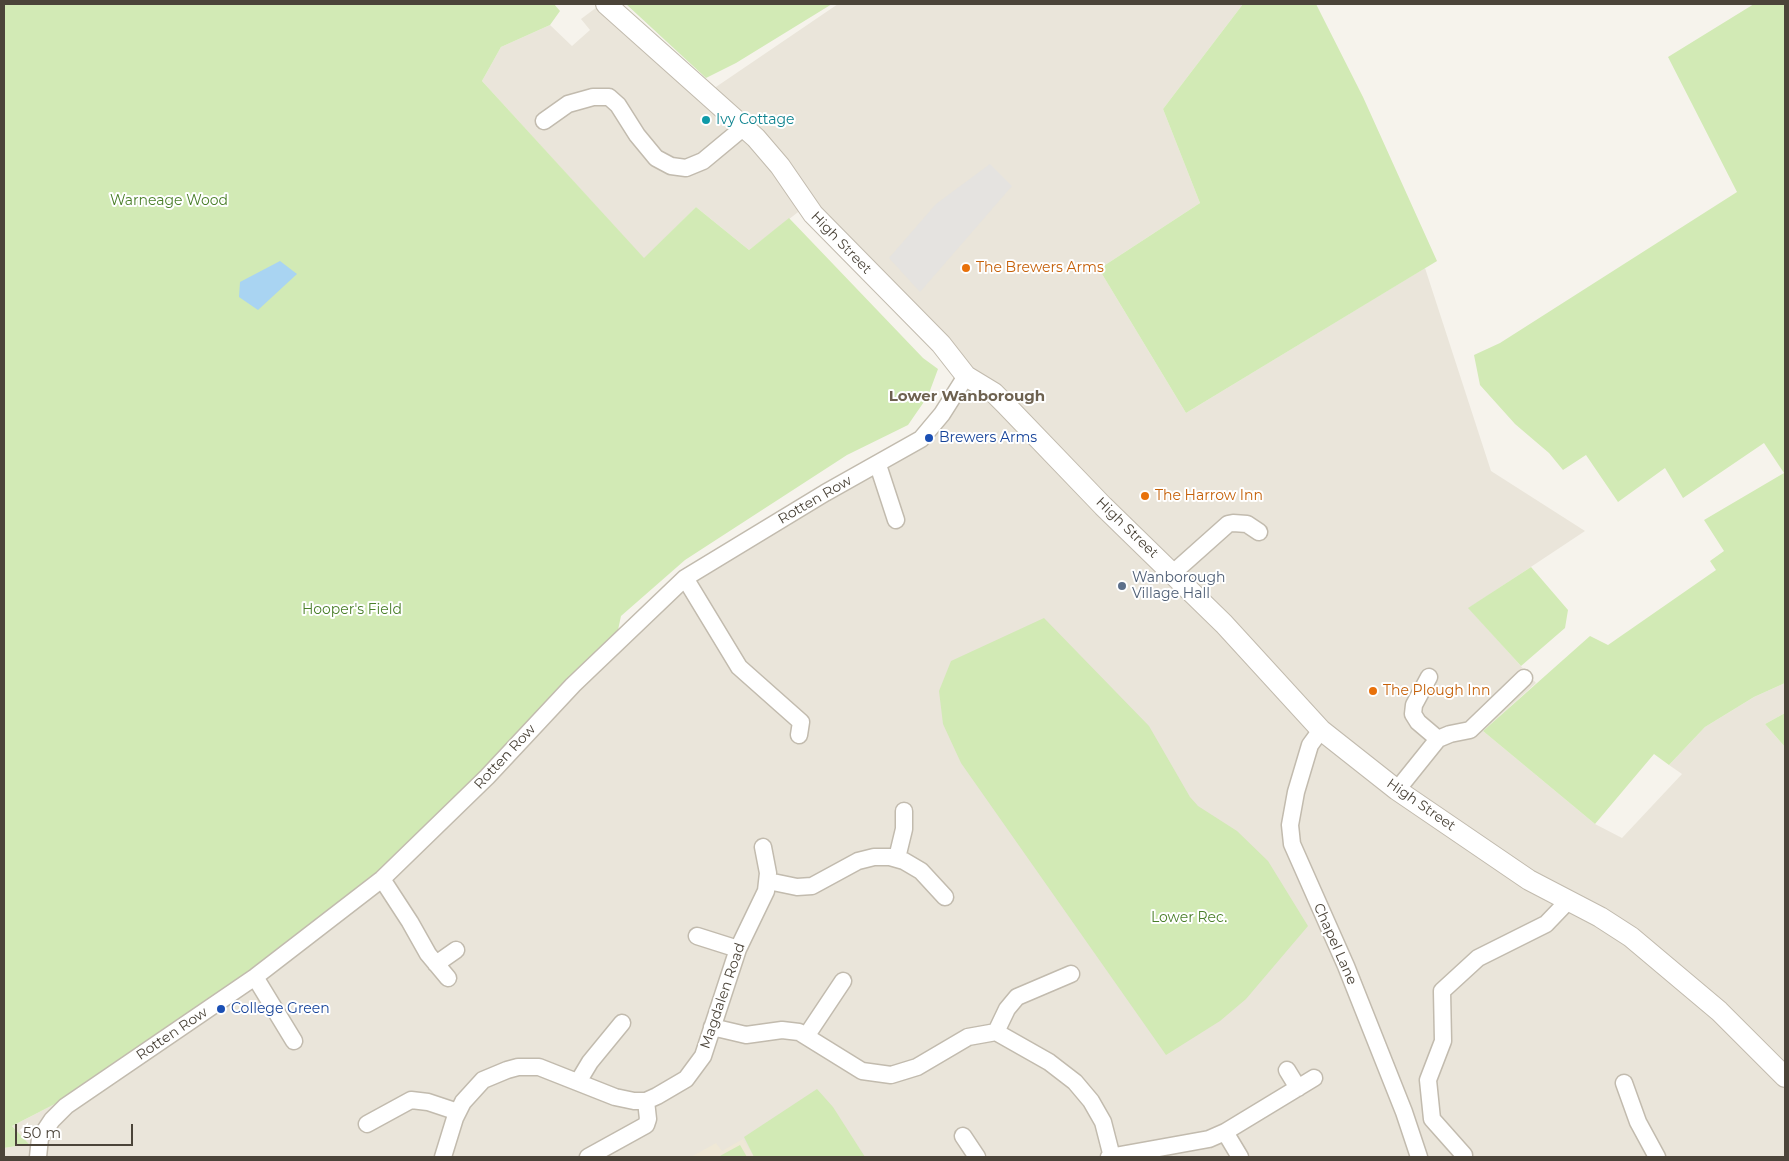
<!DOCTYPE html>
<style>
body{margin:0}
#map{position:relative;width:1789px;height:1161px;overflow:hidden;background:#f6f3ec;font-family:Montserrat,sans-serif}
canvas{display:block}
.frame{position:absolute;inset:0;border:5px solid #4b4439;pointer-events:none}
.scale{position:absolute;left:15px;top:1124px;width:118px;height:22px;box-sizing:border-box;border:2px solid #4b4439;border-top:0;padding-left:6px;font-size:15px;line-height:18px;white-space:nowrap;color:#4b4439;-webkit-text-stroke:4px #fff;paint-order:stroke}
</style>
<div id="map">
<canvas width="1789" height="1161"></canvas>
<div class="frame"></div>
<div class="scale">50 m</div>
</div>
<script>
const g = document.querySelector('canvas').getContext('2d');
g.lineJoin = 'round';
function fillPath(path, color) { g.fillStyle = color; g.fill(path, 'evenodd'); }
const poly = rows => new Path2D(rows.map(r => 'M' + r).join(''));
function trace(path, color, width, dash) { g.strokeStyle = color; g.lineWidth = width; g.lineCap = dash ? 'butt' : 'round'; g.setLineDash(dash || []); g.stroke(path); }
function drawText(font, color, halo, rows, align = 'center') {
  g.font = font + ' Montserrat,sans-serif'; g.lineWidth = 4; g.setLineDash([]); g.textBaseline = 'middle'; g.strokeStyle = halo; g.fillStyle = color; for (const [text, x, y, turn = 0] of rows) {
    g.save(); g.translate(x, y); g.rotate((+turn || 0) * Math.PI / 180); g.textAlign = isNaN(turn) ? turn : align; if (halo) g.strokeText(text, 0, 0); g.fillText(text, 0, 0); g.restore();
  }
}
fillPath(poly([
 [838,4,1243,4,1163,109,1200,203,1099,269,1186,413,1425,268,1491,471,1585,531,1469,608,1536,683,1483,731,1595,824,1622,838,1682,774,1669,765,1705,727,1754,697,1785,683,1785,713,1765,724,1785,747,1785,1157,4,1157,4,1148,29,1144,12,1126,88,1087,295,935,382,879,685,578,921,437,965,377,806,206,749,250,696,207,644,259,482,81,501,47,550,25,572,46,590,30,581,19,597,7,710,91]
]), '#eae5da');
fillPath(poly([
 [743,1139,754,1157,691,1157,716,1143,722,1151]
]), '#efe8d6');
fillPath(poly([
 [4,4,554,4,560,11,550,25,501,47,482,81,644,258,696,207,749,250,789,218,923,358,938,369,928,396,908,425,847,455,685,560,621,616,615,644,382,879,295,935,253,969,88,1087,12,1126,29,1144,4,1148],
 [626,4,832,4,736,63,706,78],
 [1243,4,1316,4,1363,97,1437,261,1186,413,1099,269,1200,203,1163,109],
 [1754,4,1785,4,1785,683,1754,697,1705,727,1669,765,1654,754,1595,824,1483,731,1590,636,1608,645,1716,570,1710,561,1724,551,1704,520,1784,473,1764,443,1683,498,1665,468,1618,502,1586,455,1563,470,1549,453,1515,424,1480,385,1474,355,1500,343,1737,192,1668,57],
 [1531,567,1568,610,1565,628,1521,666,1468,608],
 [1044,618,1149,726,1190,797,1198,806,1237,831,1268,861,1308,926,1246,999,1220,1021,1166,1055,961,763,943,724,939,691,951,661],
 [1785,713,1785,747,1765,724],
 [817,1089,833,1107,865,1157,754,1157,744,1137],
 [740,1145,747,1157,718,1157]
]), '#d2eab5');
fillPath(poly([
 [990,164,1012,186,920,292,889,258,936,204]
]), '#e5e3e0');
fillPath(poly([
 [280,261,297,274,258,310,239,297,240,282]
]), '#a9d4f2');
const minor = poly([
 [544,121,568,104,593,97,609,97,618,105,637,135,656,158,671,166,686,168,703,161,744,127],
 [878,465,896,520],
 [1173,573,1228,524,1233,523,1247,524,1259,532],
 [685,578,739,667,801,722,799,735],
 [1429,677,1414,705,1413,714,1418,722,1438,739],
 [1321,730,1310,745,1296,792,1290,825,1292,844,1346,966,1404,1112,1419,1157],
 [1397,790,1438,739,1450,734,1470,730,1524,678],
 [897,858,904,829,904,811],
 [382,879,410,922,428,954,448,978],
 [768,881,797,887,812,886,858,861,874,857,890,857,904,861,921,871,945,897],
 [697,936,738,949],
 [436,964,456,950],
 [255,977,294,1041],
 [712,1027,746,1035,782,1030,799,1032,862,1071,891,1075,917,1067,968,1037,996,1032,1007,1009,1017,997,1071,974],
 [996,1032,1049,1062,1075,1082,1091,1101,1103,1122,1112,1157],
 [807,1035,843,981],
 [1287,1070,1298,1088],
 [578,1082,590,1062,622,1023],
 [1624,1083,1638,1122,1657,1157],
 [367,1124,411,1100,428,1102,458,1112],
 [1225,1132,1240,1157],
 [963,1136,977,1157],
 [1464,1155,1432,1119,1428,1080,1443,1041,1442,991,1478,958,1546,924,1569,900],
 [38,1157,40,1138,52,1120,66,1106,255,977,382,879,487,777,573,685,685,578,825,493,921,439,942,414,966,376],
 [443,1157,455,1118,463,1102,483,1080,507,1070,518,1067,539,1067,615,1097,634,1101,646,1101,657,1096,686,1079,703,1056,738,949,766,891,768,873,763,847],
 [588,1157,646,1125,648,1119,646,1101],
 [1109,1157,1209,1139,1225,1132,1314,1078]
]);
const tertiary = poly([
 [606,4,756,138,780,166,813,214,941,344,966,376,994,393,1005,404,1103,506,1224,624,1321,730,1397,790,1529,880,1600,917,1631,937,1719,1011,1785,1077]
]);
trace(minor, '#c2bbae', 19);
trace(tertiary, '#c2bbae', 22);
trace(minor, '#fff', 16);
trace(tertiary, '#fff', 20);
for (const [x, y, r, color] of [
 [706,120,5,"#0f9aa8"],
 [966,268,5,"#e8710a"],
 [929,438,5,"#1a4fb4"],
 [1145,496,5,"#e8710a"],
 [1122,586,5,"#5c6f8a"],
 [1373,691,5,"#e8710a"],
 [221,1009,5,"#1a4fb4"]
]) { const dot = new Path2D(); dot.arc(x, y, r, 0, 2 * Math.PI); g.fillStyle = color; g.fill(dot); trace(dot, '#fff', 2); }
drawText('14px', '#0d838f', '#fff', [
 ["Ivy Cottage",716,120]
], 'left');
drawText('14px', '#4a7f2a', '#fff', [
 ["Warneage Wood",169,201],
 ["Hooper's Field",352,610],
 ["Lower Rec.",1189,918]
]);
drawText('14px', '#4b4439', '#fff', [
 ["High Street",841,243,46],
 ["Rotten Row",815,500,-30],
 ["High Street",1127,528,44],
 ["Rotten Row",505,757,-47],
 ["High Street",1421,805,35],
 ["Chapel Lane",1335,944,66],
 ["Magdalen Road",723,996,-71],
 ["Rotten Row",172,1034,-34]
]);
drawText('14px', '#c56008', '#fff', [
 ["The Brewers Arms",976,268],
 ["The Harrow Inn",1155,496],
 ["The Plough Inn",1383,691]
], 'left');
drawText('14px', '#164399', '#fff', [
 ["Brewers Arms",939,438],
 ["College Green",231,1009]
], 'left');
drawText('14px', '#4e5e75', '#fff', [
 ["Wanborough",1132,578],
 ["Village Hall",1132,594]
], 'left');
drawText('bold 15px', '#6e6250', '#fff', [
 ["Lower Wanborough",967,397]
]);
</script>
